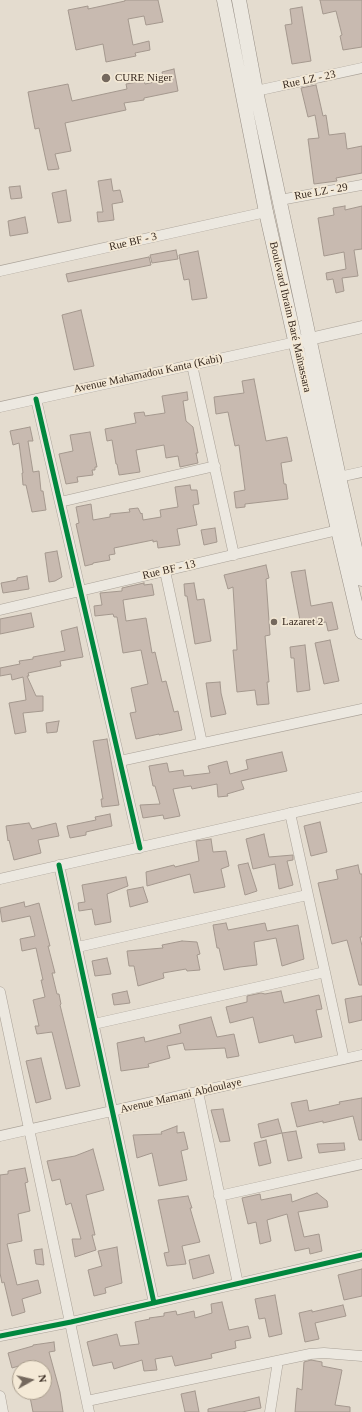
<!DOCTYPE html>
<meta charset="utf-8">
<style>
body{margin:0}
#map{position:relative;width:362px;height:1412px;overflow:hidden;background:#e4dccf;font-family:Georgia,serif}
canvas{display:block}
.north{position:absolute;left:12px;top:1360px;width:40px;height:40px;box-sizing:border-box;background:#f4e9d6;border:1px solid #a99d8d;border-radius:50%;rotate:82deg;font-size:11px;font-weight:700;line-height:16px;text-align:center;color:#382a20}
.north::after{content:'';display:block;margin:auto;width:14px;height:18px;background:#74685d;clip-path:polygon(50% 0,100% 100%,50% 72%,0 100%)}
</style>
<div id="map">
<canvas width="362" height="1412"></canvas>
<div class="north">N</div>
</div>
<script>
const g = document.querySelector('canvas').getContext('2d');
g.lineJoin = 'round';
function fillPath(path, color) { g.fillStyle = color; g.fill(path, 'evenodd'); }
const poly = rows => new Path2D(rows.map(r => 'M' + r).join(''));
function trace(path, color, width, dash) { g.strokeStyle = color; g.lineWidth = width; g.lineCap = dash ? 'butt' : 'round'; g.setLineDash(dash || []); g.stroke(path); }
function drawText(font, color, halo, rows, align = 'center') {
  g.font = font + ' Georgia,serif'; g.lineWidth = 3.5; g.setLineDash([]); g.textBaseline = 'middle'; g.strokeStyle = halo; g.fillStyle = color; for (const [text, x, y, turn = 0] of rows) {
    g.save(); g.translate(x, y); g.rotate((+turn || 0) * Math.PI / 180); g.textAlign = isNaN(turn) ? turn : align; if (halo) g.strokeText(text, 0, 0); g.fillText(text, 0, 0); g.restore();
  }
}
const building = poly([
 [125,0,158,0,163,22,146,25,144,16,128,19,133,45,149,41,150,50,135,53,136,56,106,62,103,44,76,50,68,10,88,6,88,9,125,1,125,0],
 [320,0,362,0,362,47,343,50,340,36,342,35,336,11,323,14,320,0],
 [302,7,311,61,292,64,285,25,292,24,290,9,302,7],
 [174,69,178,91,144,98,144,100,124,103,126,110,65,123,71,151,55,154,59,169,48,170,39,128,35,129,28,92,68,84,72,101,127,89,126,84,144,81,145,84,164,80,162,72,174,69],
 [316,85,323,116,326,115,329,135,345,133,347,149,362,146,362,173,336,178,337,181,314,184,308,139,319,138,315,115,308,117,301,88,316,85],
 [111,179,113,191,120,190,123,202,112,204,114,220,98,222,97,212,103,212,98,181,111,179],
 [20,186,22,198,11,199,9,187,20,186],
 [66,190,71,221,58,223,52,193,66,190],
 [345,206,345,210,362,206,362,249,354,250,358,276,342,278,344,291,336,293,333,279,327,280,326,273,346,269,344,252,324,256,318,218,334,215,333,208,345,206],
 [25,217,28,233,10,236,8,221,25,217],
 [176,250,178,259,152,263,150,255,176,250],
 [198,251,207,298,192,300,189,279,184,280,179,255,198,251],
 [149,257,151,265,68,282,66,274,149,257],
 [81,310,94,366,74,370,62,315,81,310],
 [254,379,266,441,287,437,292,461,281,463,284,484,286,484,288,499,245,504,245,507,236,508,234,492,245,490,239,445,235,446,228,412,216,414,214,397,244,393,242,381,254,379],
 [187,392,188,400,183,401,186,421,193,427,198,453,196,453,198,463,180,467,178,456,166,458,164,445,136,450,140,472,119,475,117,464,116,464,112,440,107,441,105,429,136,423,134,413,144,412,145,416,165,413,162,396,187,392],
 [30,427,33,441,28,441,33,472,39,471,41,491,43,491,46,510,32,512,26,485,23,485,22,473,23,473,19,443,13,445,10,431,30,427],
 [90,432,97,467,95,467,95,470,92,470,93,475,77,477,78,482,66,484,59,454,73,451,70,435,90,432],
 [190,485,191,490,197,490,199,504,193,505,197,525,177,529,180,545,158,548,157,541,153,542,153,540,114,548,115,554,109,555,110,560,93,563,93,564,85,566,76,524,79,523,76,507,91,504,93,520,110,517,110,514,130,512,129,509,138,508,141,514,142,513,143,520,161,517,160,510,178,507,175,487,190,485],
 [215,528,217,542,204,545,201,530,215,528],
 [57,551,62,577,55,581,49,582,45,553,57,551],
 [266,565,269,578,266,579,270,635,265,636,269,682,267,682,269,704,257,705,255,690,237,692,233,650,237,650,233,587,228,589,224,575,266,565],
 [305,570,311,606,332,602,338,629,328,631,326,622,301,626,291,572,305,570],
 [27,576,29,589,3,593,1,583,17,580,17,578,27,576],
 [144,583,144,585,152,584,154,595,123,600,126,621,146,618,152,653,155,652,162,682,166,681,174,712,178,711,182,730,159,735,159,734,136,739,130,713,136,712,131,688,148,684,141,650,123,653,117,617,114,617,113,614,95,616,94,606,102,605,100,593,122,591,122,588,144,583],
 [194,583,197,600,204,599,211,641,195,644,187,596,185,596,184,584,194,583],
 [31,613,34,627,0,634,0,619,31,613],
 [77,627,83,657,60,661,61,666,28,673,29,676,27,676,36,696,43,696,43,711,23,713,26,732,15,734,9,703,26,700,23,677,12,680,11,674,0,676,0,668,20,664,19,661,33,659,33,657,65,651,61,631,77,627],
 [330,640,339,681,324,684,315,643,330,640],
 [305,645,310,690,297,692,294,658,291,658,290,647,305,645],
 [220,682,221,693,226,714,211,717,206,683,220,682],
 [59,721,57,732,47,733,46,723,59,721],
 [107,739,119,805,102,807,101,799,103,799,93,741,107,739],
 [282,752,287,771,241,781,244,789,227,794,228,796,218,797,217,784,192,789,191,786,173,789,180,816,164,819,163,815,143,818,140,805,160,804,155,786,153,786,149,766,167,763,169,772,183,770,184,776,210,773,208,766,227,761,230,774,248,769,246,760,282,752],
 [110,814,112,826,86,832,86,835,70,838,67,826,96,820,95,817,110,814],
 [320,822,327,852,311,856,304,826,320,822],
 [29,823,32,829,56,823,59,836,38,840,41,853,14,860,9,840,8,841,6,826,29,823],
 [264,834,269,857,293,855,293,860,287,861,293,885,279,889,275,864,253,869,246,839,264,834],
 [211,839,213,852,226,851,229,866,221,869,225,887,194,893,190,874,147,886,146,872,174,865,175,867,199,861,196,841,211,839],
 [248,863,257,891,245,895,238,865,248,863],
 [358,865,360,874,362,874,362,937,360,937,362,946,362,985,359,985,347,940,332,944,318,883,338,879,336,870,358,865],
 [126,877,128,886,107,894,111,922,95,925,92,909,79,911,78,903,85,902,82,885,126,877],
 [143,887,148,902,130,907,127,890,143,887],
 [24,902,25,907,39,903,50,946,48,946,55,973,52,973,57,994,59,994,61,1004,60,1005,80,1086,66,1089,52,1032,37,1034,35,1026,39,1026,33,1000,45,997,41,980,43,980,36,948,22,951,20,939,35,936,30,916,2,922,0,908,24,902],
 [226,923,228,930,265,923,267,931,298,925,304,959,282,966,276,938,254,942,257,965,240,967,224,970,219,948,217,948,213,925,226,923],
 [182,941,197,942,200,954,197,955,200,970,187,971,186,969,163,973,164,978,138,986,134,966,129,966,127,951,163,948,162,945,182,941],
 [107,958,111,974,95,976,92,961,107,958],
 [127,991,130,1003,114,1005,112,994,127,991],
 [281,991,284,1003,319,995,322,1009,316,1010,322,1037,295,1043,293,1035,259,1043,253,1017,230,1023,226,1007,247,1002,247,996,261,993,265,994,281,991],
 [362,996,362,1020,349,1023,345,999,362,996],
 [211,1017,217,1037,234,1034,239,1056,227,1058,225,1048,185,1050,183,1043,167,1046,170,1058,148,1064,149,1067,121,1071,117,1043,144,1037,145,1042,181,1033,179,1025,211,1017],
 [41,1058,51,1099,36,1103,26,1061,41,1058],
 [362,1098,362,1140,359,1140,353,1116,323,1123,323,1121,297,1127,291,1103,307,1100,309,1111,340,1104,339,1102,362,1098],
 [223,1109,230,1141,220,1142,211,1110,223,1109],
 [278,1119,282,1133,261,1138,258,1124,278,1119],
 [177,1126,177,1133,184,1132,188,1149,181,1151,187,1180,159,1186,152,1153,137,1158,133,1135,162,1134,161,1132,177,1126],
 [296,1131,302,1158,288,1161,282,1133,296,1131],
 [266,1140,271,1163,259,1166,254,1143,266,1140],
 [344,1143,345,1150,319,1153,317,1144,344,1143],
 [93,1149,104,1190,86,1195,95,1235,92,1235,96,1250,75,1257,72,1239,81,1239,71,1203,66,1205,60,1179,52,1181,47,1161,75,1156,93,1149],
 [25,1168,28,1182,25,1183,30,1211,18,1214,22,1241,7,1244,17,1285,38,1280,41,1293,22,1299,25,1312,12,1316,4,1282,2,1283,0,1273,0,1175,8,1174,8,1171,25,1168],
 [317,1193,327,1201,328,1207,298,1212,304,1237,319,1234,322,1251,310,1254,309,1248,295,1251,287,1214,267,1220,271,1241,260,1244,256,1222,248,1224,242,1198,260,1194,261,1200,291,1194,292,1202,317,1193],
 [188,1196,192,1208,190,1208,200,1242,182,1246,186,1264,167,1266,164,1253,169,1252,158,1200,188,1196],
 [117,1247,122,1283,105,1288,106,1293,94,1296,88,1270,102,1266,98,1251,117,1247],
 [42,1249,44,1265,36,1264,34,1250,42,1249],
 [209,1255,214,1273,193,1279,189,1260,209,1255],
 [362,1269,362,1296,344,1300,338,1275,362,1269],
 [275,1295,282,1334,269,1337,265,1318,259,1319,255,1299,275,1295],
 [222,1302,229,1330,248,1326,251,1338,235,1341,236,1348,211,1354,212,1358,175,1366,172,1356,155,1359,157,1370,144,1371,142,1360,114,1369,112,1362,93,1366,87,1342,117,1334,120,1346,139,1344,135,1322,150,1319,149,1318,164,1316,164,1313,176,1311,177,1315,194,1311,195,1318,212,1313,211,1304,222,1302],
 [343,1305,346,1316,315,1323,319,1339,305,1342,299,1313,312,1310,312,1312,343,1305],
 [54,1342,55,1351,49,1352,60,1392,63,1412,33,1412,29,1392,44,1392,44,1368,39,1368,38,1363,37,1363,36,1361,12,1368,8,1353,33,1346,33,1345,54,1342],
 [311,1360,322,1362,322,1366,342,1370,335,1405,350,1407,350,1412,295,1412,297,1388,302,1390,304,1362,311,1360],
 [195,1391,199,1412,185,1412,181,1394,195,1391],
 [259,1397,261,1408,242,1412,208,1412,208,1409,259,1397]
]);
fillPath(building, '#c8bab0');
trace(building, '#a4988e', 1);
const minor = poly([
 [256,91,362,68],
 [280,200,362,185],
 [0,271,266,212],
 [192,365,234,555],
 [36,399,140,848],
 [0,407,296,342],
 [339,477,362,472],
 [60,502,215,466],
 [165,571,202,743],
 [0,610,338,530],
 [120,761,362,709],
 [290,813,344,1059],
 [59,865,154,1303],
 [0,879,362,797],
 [78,947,307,895],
 [0,992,89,1412],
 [94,1024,325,972],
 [198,1092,238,1284],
 [0,1136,362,1055],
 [219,1196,362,1164],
 [0,1336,71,1322,362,1255],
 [0,1396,3,1412],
 [87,1401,310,1354,324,1353,362,1356],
 [270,1412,278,1361]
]);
const tertiary = poly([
 [301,341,362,327]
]);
const secondary = poly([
 [224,0,266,212,338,530,362,632],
 [239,0,256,91,339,477,362,579]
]);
trace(minor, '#aaa298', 11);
trace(tertiary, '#aaa298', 13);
trace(secondary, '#999188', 15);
trace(minor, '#ece8e0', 10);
trace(tertiary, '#ece8e0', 12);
trace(secondary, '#ece8e0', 14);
trace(poly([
 [36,399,140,848],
 [59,865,154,1303],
 [0,1336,71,1322,362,1255]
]), '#00873e', 5);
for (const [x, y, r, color] of [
 [106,78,5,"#74685d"],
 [274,622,4,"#74685d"]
]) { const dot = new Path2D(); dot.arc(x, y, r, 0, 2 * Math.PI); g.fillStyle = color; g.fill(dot); trace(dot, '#f4e9d6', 1.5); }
drawText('11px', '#382a20', '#f4e9d6', [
 ["CURE Niger",115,78],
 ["Lazaret 2",282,622]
], 'left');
drawText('11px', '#382a20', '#f4e9d6', [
 ["Rue LZ - 23",309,80,-12],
 ["Rue LZ - 29",321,192,-10],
 ["Rue BF - 3",133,242,-13],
 ["Boulevard Ibraim Baré Maïnassara",290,317,77],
 ["Avenue Mahamadou Kanta (Kabi)",148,374,-12],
 ["Rue BF - 13",169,570,-13],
 ["Avenue Mamani Abdoulaye",181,1096,-13]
]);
</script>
